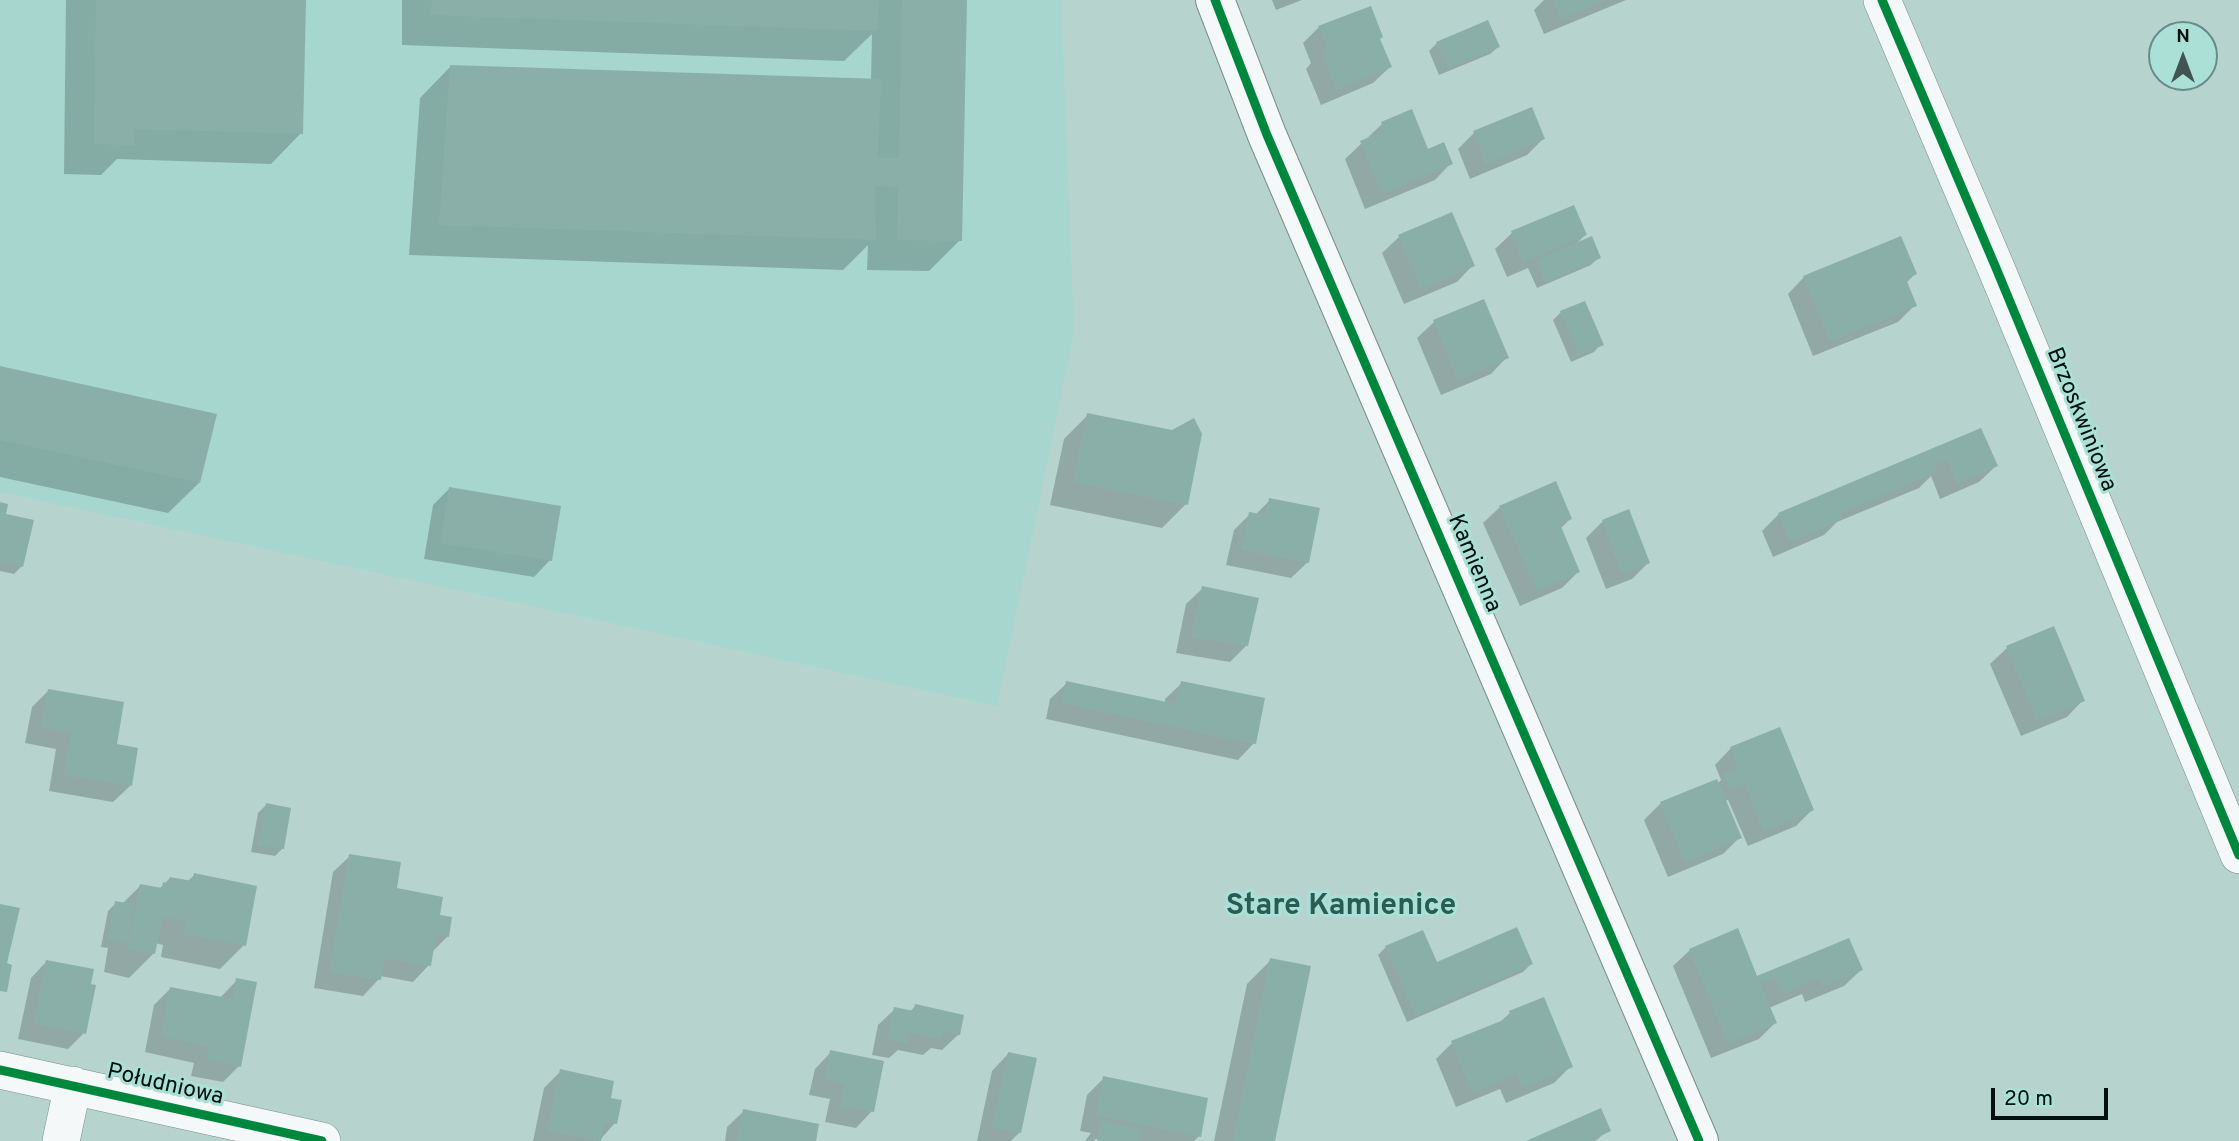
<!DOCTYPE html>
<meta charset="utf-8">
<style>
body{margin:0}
#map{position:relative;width:2239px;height:1141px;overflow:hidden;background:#b7d3ce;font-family:Overpass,sans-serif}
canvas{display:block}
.north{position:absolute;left:2148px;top:21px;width:70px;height:70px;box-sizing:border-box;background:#aae0d5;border:2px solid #668d85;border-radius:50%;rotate:0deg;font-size:19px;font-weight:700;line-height:28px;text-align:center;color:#00110e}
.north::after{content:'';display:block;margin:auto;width:24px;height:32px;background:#405551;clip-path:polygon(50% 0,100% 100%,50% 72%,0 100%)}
.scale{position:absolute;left:1991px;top:1088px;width:117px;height:32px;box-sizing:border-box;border:4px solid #00110e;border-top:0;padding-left:9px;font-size:21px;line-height:24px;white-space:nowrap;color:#00110e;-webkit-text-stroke:5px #aae0d5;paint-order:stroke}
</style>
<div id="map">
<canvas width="2239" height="1141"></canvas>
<div class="north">N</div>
<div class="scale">20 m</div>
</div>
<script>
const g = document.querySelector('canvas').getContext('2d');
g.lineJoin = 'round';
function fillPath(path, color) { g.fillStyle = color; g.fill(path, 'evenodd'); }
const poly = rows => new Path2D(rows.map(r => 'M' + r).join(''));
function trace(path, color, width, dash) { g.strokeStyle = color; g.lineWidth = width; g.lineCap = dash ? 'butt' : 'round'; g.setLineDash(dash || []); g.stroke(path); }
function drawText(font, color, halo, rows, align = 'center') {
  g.font = font + ' Overpass,sans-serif'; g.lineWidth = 6; g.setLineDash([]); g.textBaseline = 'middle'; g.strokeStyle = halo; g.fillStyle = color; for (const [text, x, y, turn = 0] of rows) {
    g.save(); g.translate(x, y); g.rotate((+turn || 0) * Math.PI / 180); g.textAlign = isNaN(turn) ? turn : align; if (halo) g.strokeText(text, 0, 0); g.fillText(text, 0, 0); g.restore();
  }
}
fillPath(poly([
 [0,0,1061,0,1074,332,997,706,0,492]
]), '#a6d6cd');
fillPath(poly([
 [66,0,304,0,301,133,271,164,117,159,101,175,64,174],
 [402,0,965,0,960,240,929,271,867,270,868,245,843,270,409,255,420,98,450,67,871,81,872,34,844,61,402,45],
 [1272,0,1302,0,1276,10],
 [1544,0,1626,0,1544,34,1534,10],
 [1319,27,1378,40,1390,67,1373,83,1321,105,1306,69,1311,63,1303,43],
 [1437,43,1498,47,1490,54,1439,75,1429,51],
 [1382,124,1451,163,1435,180,1365,209,1345,159],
 [1474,133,1543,139,1527,155,1470,179,1458,149],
 [1573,207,1585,235,1574,246,1599,257,1591,265,1537,288,1528,268,1507,277,1495,249,1512,233],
 [1451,214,1473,265,1457,282,1404,304,1382,253,1399,237],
 [1915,274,1906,283,1915,305,1898,322,1813,356,1788,294,1804,277],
 [1561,312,1601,344,1594,352,1571,362,1553,320],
 [1434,322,1507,357,1491,374,1441,395,1417,338],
 [0,368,199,483,168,513,0,477],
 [1088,415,1172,431,1186,504,1162,528,1050,505,1064,439],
 [1980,430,1996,466,1979,482,1940,499,1931,476,1919,488,1837,522,1824,535,1773,557,1762,531,1779,514],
 [449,489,550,560,534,577,424,559,433,505],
 [1270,500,1308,562,1291,578,1226,565,1234,530,1250,514,1255,515],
 [0,504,22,566,14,574,0,571],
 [1500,507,1570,519,1560,529,1578,572,1562,588,1520,606,1483,523],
 [1628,512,1648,563,1632,579,1606,589,1586,538,1602,522],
 [1203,588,1247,645,1230,662,1176,653,1186,604],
 [2053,628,2083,700,2067,717,2021,736,1990,664,2007,648],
 [1067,683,1165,703,1165,699,1182,683,1254,743,1238,760,1046,719,1050,699],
 [48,691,115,746,130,786,113,802,49,791,56,749,25,743,32,707],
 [1731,748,1812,810,1796,826,1748,846,1728,800,1724,801,1740,837,1723,854,1668,877,1644,820,1661,803,1717,784,1721,780,1715,765],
 [266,805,283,848,275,856,251,852,258,813],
 [350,856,395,889,438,916,448,936,432,952,429,965,413,982,380,976,379,979,363,996,314,988,333,872],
 [194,875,244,945,220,969,161,957,163,945,155,943,153,954,129,978,104,972,108,948,101,947,108,911,116,903,122,904,140,886,159,889,170,878,187,882],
 [1386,947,1436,964,1531,964,1523,972,1407,1022,1378,955],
 [1690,950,1757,978,1861,970,1844,986,1805,1002,1802,994,1769,1008,1775,1023,1759,1039,1711,1058,1673,966],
 [1271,960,1273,1141,1214,1141,1247,984],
 [47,961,84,1033,68,1049,18,1039,31,978],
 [237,980,239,1066,223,1082,191,1076,194,1063,145,1052,154,1005,170,989,220,998],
 [1543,999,1571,1066,1554,1083,1506,1103,1500,1089,1456,1107,1436,1059,1452,1043,1499,1023,1510,1013],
 [915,1006,959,1034,942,1050,931,1048,923,1055,898,1050,889,1058,872,1055,878,1025,895,1009,910,1012],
 [831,1052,872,1111,856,1128,825,1122,830,1099,809,1095,815,1069],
 [1008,1054,1020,1132,1011,1141,977,1141,992,1071],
 [561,1071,609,1099,615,1123,599,1141,533,1141,544,1088],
 [1104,1078,1199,1136,1194,1141,1098,1141,1099,1139,1095,1139,1095,1141,1085,1141,1091,1133,1080,1131,1087,1095],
 [744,1111,814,1141,725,1141,727,1127],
 [1609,1130,1595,1141,1530,1141]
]), '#0003');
fillPath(poly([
 [96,0,306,0,303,134,134,129,134,145,94,144],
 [432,0,879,0,877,31,431,15],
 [902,0,967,0,962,241,897,240,898,179,897,187,875,186,876,240,439,225,450,65,881,79,878,158,899,158],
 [1553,0,1606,0,1561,19],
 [1371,6,1383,37,1380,39,1392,67,1337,90,1321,51,1328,48,1318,26],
 [1488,20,1500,47,1447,68,1436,42],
 [1532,107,1545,139,1486,164,1473,131],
 [1412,109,1428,149,1444,142,1453,164,1382,194,1360,141,1384,131,1381,122],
 [1574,205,1587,235,1523,262,1511,231],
 [1452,212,1475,266,1421,289,1398,235],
 [1592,236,1601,258,1545,282,1536,260],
 [1901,236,1917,274,1906,279,1917,306,1830,341,1803,276],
 [1484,299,1509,358,1458,380,1433,320],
 [1585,301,1604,345,1579,355,1560,311],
 [0,366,217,414,200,483,0,440],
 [1087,413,1172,430,1194,418,1202,434,1188,505,1073,482],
 [1981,428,1998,466,1957,483,1947,460,1934,465,1937,472,1840,513,1843,519,1790,542,1778,513],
 [1556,481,1572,519,1560,524,1580,572,1537,591,1499,506],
 [449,487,561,506,552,561,440,543],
 [1269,498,1320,508,1309,563,1242,549,1249,512,1266,515],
 [0,502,8,504,6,514,34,520,23,567,0,562],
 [1629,509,1650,563,1622,574,1602,520],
 [1202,586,1259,598,1248,646,1191,637],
 [2054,626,2085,701,2037,721,2006,646],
 [1066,681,1176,704,1181,681,1265,698,1256,744,1172,727,1173,718,1171,726,1062,703],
 [48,689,124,702,117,744,138,748,132,786,64,775,71,733,41,727],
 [1780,727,1814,810,1764,831,1745,784,1730,790,1724,774,1738,768,1730,747],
 [1717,779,1742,838,1685,862,1660,802],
 [266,803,291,808,284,849,258,845],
 [349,854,401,862,397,888,443,897,440,915,452,917,449,937,436,935,431,966,385,958,381,980,329,972],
 [194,873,257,886,246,946,184,934,186,921,162,917,155,954,127,949,140,884,162,888,163,882,169,884,170,877,192,881],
 [115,901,133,904,127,943,108,939],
 [0,904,20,908,7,963,12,965,7,992,0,991],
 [1517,927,1533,964,1415,1015,1385,946,1423,930,1437,962],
 [1738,928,1757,976,1849,938,1863,970,1822,987,1818,978,1782,994,1775,977,1760,983,1777,1023,1728,1043,1689,949],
 [1270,958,1311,966,1275,1141,1233,1141],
 [46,960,94,969,91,984,96,985,86,1034,34,1023],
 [236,978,257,982,241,1067,206,1059,209,1047,161,1036,170,987,233,999],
 [1544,997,1573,1067,1522,1088,1517,1074,1472,1092,1451,1041,1511,1017,1509,1011],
 [915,1004,964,1015,960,1035,943,1031,941,1039,909,1033,907,1043,887,1039,894,1007,914,1011],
 [830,1050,884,1061,874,1112,840,1106,845,1083,825,1079],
 [1008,1052,1037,1058,1021,1133,992,1127],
 [560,1069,614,1081,611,1098,622,1100,617,1124,605,1122,601,1141,547,1131],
 [1103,1076,1208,1098,1201,1137,1096,1115],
 [1601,1108,1611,1131,1593,1139,1594,1141,1526,1141],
 [743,1109,819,1124,816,1141,737,1141],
 [1101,1120,1142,1130,1139,1141,1097,1141]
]), '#8aafa9');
const minor = poly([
 [1882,0,1996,268,2239,855],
 [0,1070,322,1141],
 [61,1141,73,1085]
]);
const tertiary = poly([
 [1215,0,1267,135,1699,1141]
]);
trace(minor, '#788e8a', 38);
trace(tertiary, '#788e8a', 40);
trace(minor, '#f4f8f8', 37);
trace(tertiary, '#f4f8f8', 38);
trace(poly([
 [1215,0,1267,135,1699,1141],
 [1882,0,1996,268,2239,855],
 [0,1070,322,1141]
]), '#00873e', 9);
drawText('23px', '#00110e', '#aae0d5', [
 ["Brzoskwiniowa",2080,420,68],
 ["Kamienna",1473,564,67],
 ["Południowa",165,1086,13]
]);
drawText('bold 30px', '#295d54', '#aae0d5', [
 ["Stare Kamienice",1341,908]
]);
</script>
